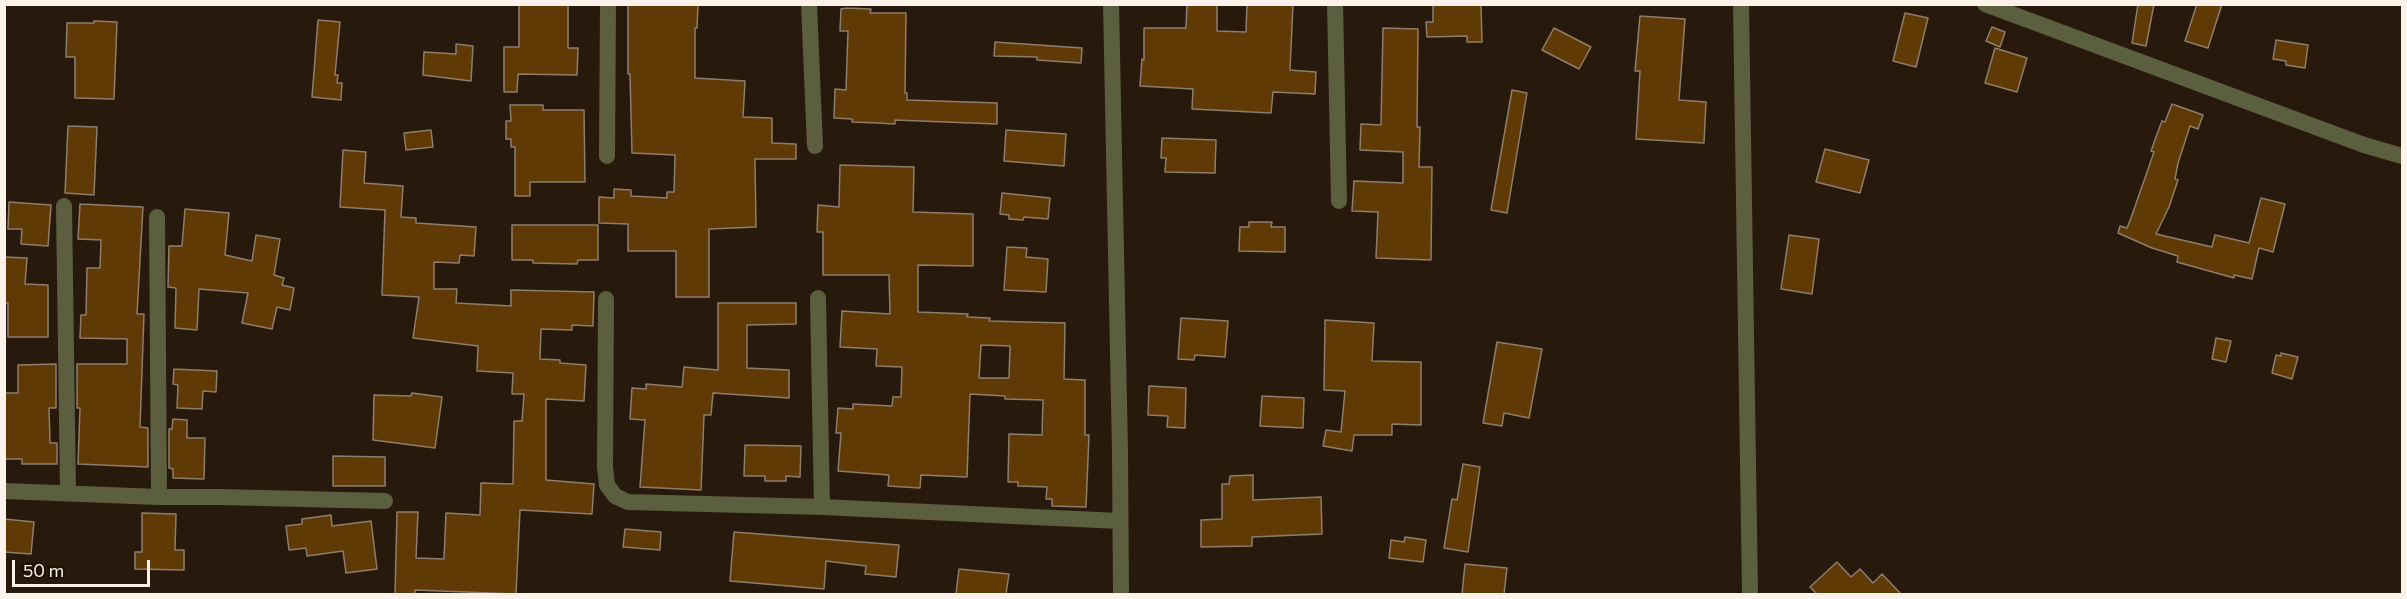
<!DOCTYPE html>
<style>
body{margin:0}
#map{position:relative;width:2407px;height:599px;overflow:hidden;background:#271a0c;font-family:Commissioner,sans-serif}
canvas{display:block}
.frame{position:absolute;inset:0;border:6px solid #fcf2e9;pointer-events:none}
.scale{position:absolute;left:12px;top:560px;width:138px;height:27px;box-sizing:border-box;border:3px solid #fcf2e9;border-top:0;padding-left:8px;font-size:18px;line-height:21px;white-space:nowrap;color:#fcf2e9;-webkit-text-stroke:4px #1d1104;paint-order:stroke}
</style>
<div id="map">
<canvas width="2407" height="599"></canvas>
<div class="frame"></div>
<div class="scale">50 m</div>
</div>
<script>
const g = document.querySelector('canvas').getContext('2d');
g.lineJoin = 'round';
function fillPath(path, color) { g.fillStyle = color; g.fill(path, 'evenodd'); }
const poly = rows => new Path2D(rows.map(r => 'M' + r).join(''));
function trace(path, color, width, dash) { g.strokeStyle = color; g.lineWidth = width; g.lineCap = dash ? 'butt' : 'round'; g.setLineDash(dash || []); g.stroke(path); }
const building = poly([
 [519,4,568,4,568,48,578,48,577,75,518,74,517,92,504,92,504,47,519,47,519,4],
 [628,4,698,4,697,28,695,28,695,78,745,81,743,117,772,118,772,143,796,144,796,159,755,159,756,227,709,229,709,297,676,297,676,251,628,251,628,224,599,223,599,197,614,198,614,189,631,190,631,196,667,198,667,192,674,192,675,155,632,153,630,74,628,74,628,4],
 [1187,4,1217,4,1217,31,1246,32,1247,4,1293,4,1290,70,1316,72,1315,94,1273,92,1271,113,1192,109,1193,89,1140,86,1142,59,1144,60,1144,28,1186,28,1187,4],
 [1481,4,1482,42,1467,42,1467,36,1427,37,1426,22,1433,22,1433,5,1481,4],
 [2138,4,2154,4,2146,46,2132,43,2138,4],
 [2197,4,2222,4,2208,48,2185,41,2197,4],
 [846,8,871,9,870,13,906,13,905,93,907,93,907,100,997,103,997,124,895,120,895,124,877,123,852,122,852,119,834,118,835,89,846,90,848,31,840,31,841,9,846,8],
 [1905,13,1928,18,1916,67,1893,61,1905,13],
 [1640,16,1685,19,1679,100,1706,102,1704,143,1636,139,1640,71,1635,71,1640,16],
 [318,20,340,22,335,75,338,75,337,83,342,83,341,100,312,97,318,20],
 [94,21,117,22,114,99,75,98,75,57,66,57,67,23,94,23,94,21],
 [1992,27,2005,32,2000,47,1986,41,1992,27],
 [1383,28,1418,29,1417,127,1420,127,1419,167,1432,167,1431,260,1376,258,1378,212,1352,211,1354,181,1403,183,1403,152,1360,150,1361,124,1381,125,1383,28],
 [1554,28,1591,47,1579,69,1542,50,1554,28],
 [2276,40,2308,45,2305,68,2286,65,2286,61,2273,59,2276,40],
 [995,42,1082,48,1081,63,1037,60,1037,57,994,56,995,42],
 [456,44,473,46,471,81,423,75,424,52,456,54,456,44],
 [1995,48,2027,58,2017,92,1985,83,1995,48],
 [1512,90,1527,93,1507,213,1491,210,1512,90],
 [2172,104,2203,115,2198,129,2190,126,2178,163,2175,179,2178,180,2169,207,2156,234,2212,247,2215,235,2249,243,2261,198,2285,204,2273,252,2259,248,2252,279,2234,275,2234,278,2177,262,2178,256,2152,248,2118,233,2120,226,2127,228,2131,218,2154,152,2151,151,2156,137,2162,121,2165,122,2172,104],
 [510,105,543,105,543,110,584,110,585,182,530,182,530,196,515,196,515,147,511,147,511,139,506,139,506,121,511,121,510,105],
 [68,126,97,127,94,195,65,193,68,126],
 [431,130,433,147,406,150,404,133,431,130],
 [1006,130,1066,134,1064,166,1004,161,1006,130],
 [1162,138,1216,140,1215,173,1165,172,1166,158,1161,158,1162,138],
 [1825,149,1869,160,1860,193,1816,182,1825,149],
 [343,150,366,152,364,183,403,186,401,217,416,218,416,223,476,227,474,256,460,255,459,263,434,262,434,289,457,289,456,303,511,306,511,290,594,292,593,326,572,325,572,330,541,329,540,359,560,360,560,363,586,365,584,401,546,399,546,480,594,484,592,514,520,510,516,594,415,590,415,594,395,594,397,512,418,512,416,558,444,559,446,513,480,515,481,483,513,484,514,421,522,421,524,394,512,394,513,373,477,371,478,346,413,338,419,297,382,295,385,210,340,207,343,150],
 [840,165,914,167,913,212,973,214,973,266,918,265,918,312,968,314,967,317,990,318,989,321,1065,323,1064,379,1085,380,1085,435,1089,435,1086,507,1052,506,1052,499,1046,499,1047,487,1018,486,1018,482,1008,482,1009,434,1042,435,1043,400,1005,399,1005,396,970,394,967,477,921,475,920,488,888,486,889,475,838,471,841,433,836,433,838,408,853,409,853,404,892,406,893,397,901,397,902,367,876,366,877,349,840,347,842,311,890,314,889,275,823,275,823,232,817,232,818,205,839,207,840,165],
 [981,345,1010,346,1009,378,979,378,981,345],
 [1002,193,1050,198,1048,219,1024,217,1023,220,1009,219,1009,215,1000,214,1002,193],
 [9,202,51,205,48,246,21,244,22,229,8,229,9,202],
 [80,204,143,207,137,314,144,314,140,427,148,428,148,467,78,464,80,408,77,408,77,364,127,364,127,339,80,338,81,315,86,315,87,268,100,268,101,240,78,239,80,204],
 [185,209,229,213,225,255,252,261,256,235,280,239,274,275,284,278,282,285,294,288,290,310,277,307,272,329,242,323,248,293,199,289,197,330,175,328,176,288,168,287,169,246,182,246,185,209],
 [1249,222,1272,222,1271,227,1285,227,1285,252,1239,251,1240,227,1249,227,1249,222],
 [512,225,598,225,598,260,578,260,577,264,533,263,533,260,512,260,512,225],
 [1789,235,1819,239,1812,294,1781,289,1789,235],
 [1007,247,1027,248,1026,257,1048,259,1046,292,1004,290,1007,247],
 [4,257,27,258,25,284,48,285,48,337,8,337,8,303,4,303,4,257],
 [718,303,796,303,796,324,747,325,747,368,789,370,789,398,713,393,711,415,704,415,701,490,640,487,645,420,630,419,632,388,646,389,646,384,682,387,684,367,718,370,718,303],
 [1181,318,1228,321,1225,357,1195,355,1194,360,1178,359,1181,318],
 [1325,320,1374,323,1372,361,1421,362,1421,425,1392,424,1392,435,1354,435,1352,451,1323,446,1326,430,1341,432,1345,391,1324,390,1325,320],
 [2216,338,2231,341,2226,362,2212,359,2216,338],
 [1497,342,1542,349,1529,418,1504,413,1502,426,1483,423,1497,342],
 [2281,353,2298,357,2292,379,2272,373,2276,355,2281,356,2281,353],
 [56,364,56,408,49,408,50,443,57,443,57,464,22,464,22,459,4,459,4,393,18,393,18,365,56,364],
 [174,369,217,371,216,392,203,391,202,409,177,408,178,385,173,384,174,369],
 [1149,386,1186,388,1185,428,1167,427,1168,416,1148,415,1149,386],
 [412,393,442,397,435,448,373,440,374,395,411,396,412,393],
 [1262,396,1304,398,1303,428,1260,426,1262,396],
 [173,419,187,420,187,438,205,438,204,479,173,478,173,469,169,468,169,429,172,429,173,419],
 [745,445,801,446,800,477,786,476,786,481,765,481,765,476,744,476,745,445],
 [333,456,385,457,385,486,333,486,333,456],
 [1463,464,1480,467,1468,552,1444,548,1452,499,1457,500,1463,464],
 [1253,475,1253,500,1321,497,1322,534,1252,537,1252,546,1201,547,1201,520,1222,519,1222,484,1229,484,1230,476,1253,475],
 [142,513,176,514,175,550,184,550,184,570,135,569,135,552,142,552,142,513],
 [331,515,332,526,371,521,377,569,346,573,343,551,307,556,306,548,289,550,286,526,302,524,302,519,331,515],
 [4,519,34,522,31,554,4,552,4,519],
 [625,529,661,532,660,550,623,547,625,529],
 [734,532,899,545,896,577,865,574,866,566,826,561,824,589,730,581,734,532],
 [1405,537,1426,540,1423,562,1389,558,1391,540,1404,542,1405,537],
 [1837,562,1851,577,1860,569,1873,583,1882,574,1901,594,1817,594,1810,587,1837,562],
 [1465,564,1507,568,1504,594,1462,594,1465,564],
 [959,569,1009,574,1006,594,956,594,959,569]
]);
fillPath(building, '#603a05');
trace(building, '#8e7d6d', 1.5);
trace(poly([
 [809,4,815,146],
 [1111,4,1120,452,1121,594],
 [1335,4,1339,201],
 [1741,4,1750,594],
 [1985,4,2364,145,2402,156],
 [607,156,608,4],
 [64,206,68,493],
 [157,217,159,497],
 [818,298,822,507],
 [606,299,605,467,607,485,615,496,628,502,822,507,1119,521],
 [4,491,159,497,220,497,385,501]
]), '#5c5e40', 16);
</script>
